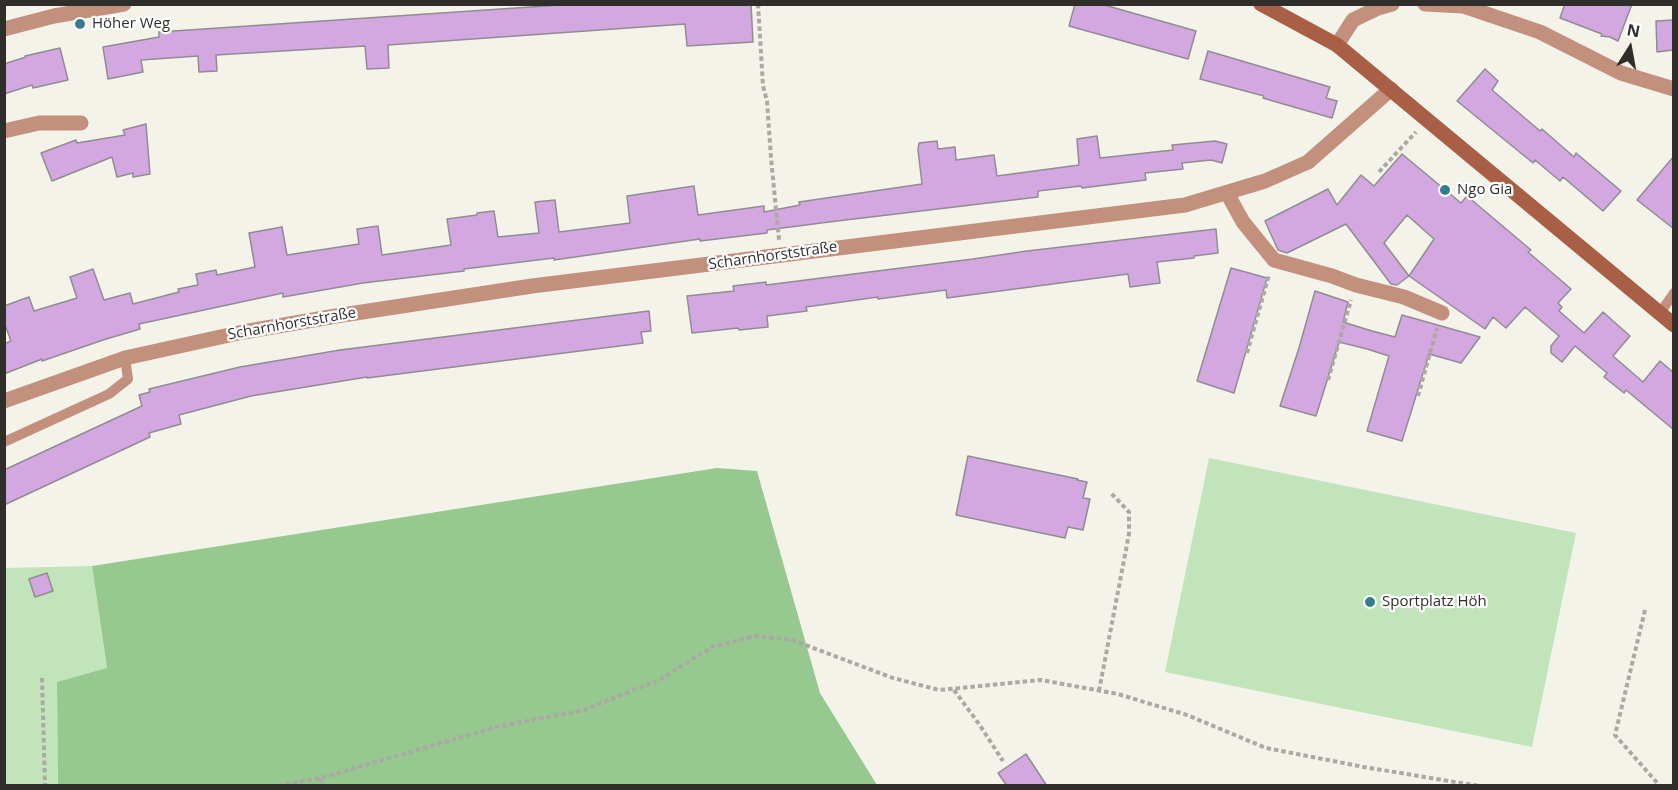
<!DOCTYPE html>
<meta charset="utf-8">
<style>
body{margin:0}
#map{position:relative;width:1678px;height:790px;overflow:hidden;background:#f4f3ea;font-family:"Open Sans",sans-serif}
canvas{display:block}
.frame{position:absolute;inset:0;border:6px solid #2f2e2b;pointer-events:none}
.north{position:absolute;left:1600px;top:18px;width:60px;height:60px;-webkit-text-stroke:4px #fff;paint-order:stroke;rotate:11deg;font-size:16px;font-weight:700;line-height:24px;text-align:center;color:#2f2e2b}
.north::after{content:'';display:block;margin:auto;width:21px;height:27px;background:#2f2e2b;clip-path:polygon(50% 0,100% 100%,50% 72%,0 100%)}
</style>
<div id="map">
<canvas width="1678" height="790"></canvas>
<div class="frame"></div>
<div class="north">N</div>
</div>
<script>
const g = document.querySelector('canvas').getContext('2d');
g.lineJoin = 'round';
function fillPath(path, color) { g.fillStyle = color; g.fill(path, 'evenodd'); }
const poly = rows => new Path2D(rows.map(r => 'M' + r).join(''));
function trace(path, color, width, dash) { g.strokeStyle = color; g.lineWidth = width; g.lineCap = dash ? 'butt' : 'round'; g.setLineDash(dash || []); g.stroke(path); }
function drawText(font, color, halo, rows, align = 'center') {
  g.font = font + ' "Open Sans",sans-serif'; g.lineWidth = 4.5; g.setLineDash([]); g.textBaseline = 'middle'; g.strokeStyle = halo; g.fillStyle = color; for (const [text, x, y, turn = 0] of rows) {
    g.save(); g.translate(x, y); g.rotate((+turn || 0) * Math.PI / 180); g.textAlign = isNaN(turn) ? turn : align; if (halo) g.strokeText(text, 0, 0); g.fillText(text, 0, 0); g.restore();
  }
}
fillPath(poly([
 [1209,458,1576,533,1532,747,1165,672],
 [92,566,107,669,57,682,58,785,5,785,4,568]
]), '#c1e4bb');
fillPath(poly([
 [717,468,757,471,820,693,877,785,58,785,57,682,107,668,92,566]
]), '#97c890');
const building = poly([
 [575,4,751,4,753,42,687,46,685,24,388,45,389,68,367,69,365,46,216,55,217,71,199,72,198,56,141,60,143,72,108,79,103,47,159,37,159,32,575,4],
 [1075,4,1101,4,1196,31,1188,59,1069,26,1075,4],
 [1565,4,1632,4,1618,41,1610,37,1601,36,1602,34,1560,18,1565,4],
 [1673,20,1673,50,1657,52,1656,21,1673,20],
 [60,48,68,80,33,88,32,85,4,94,4,64,26,57,25,56,60,48],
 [1208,51,1330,87,1326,98,1337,101,1332,118,1273,101,1263,98,1264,96,1200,79,1208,51],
 [1485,69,1498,81,1492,90,1540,131,1542,129,1574,157,1576,153,1621,191,1603,211,1563,177,1560,181,1535,160,1533,163,1457,101,1485,69],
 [146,124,150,174,133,177,133,173,117,177,112,157,52,181,41,153,76,140,77,143,125,135,123,130,146,124],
 [1097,136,1100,158,1173,150,1172,145,1215,141,1227,144,1222,163,1211,160,1182,163,1183,169,1145,173,1146,180,1082,188,1081,186,1038,191,1038,197,829,222,767,230,767,233,700,241,700,239,554,260,554,258,464,269,464,271,363,283,283,297,283,293,139,324,140,329,103,340,42,361,42,359,4,374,4,344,11,341,4,322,4,306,29,297,34,311,77,298,70,277,93,269,104,300,130,293,133,304,179,292,178,289,198,285,196,274,216,270,217,275,255,267,249,233,282,227,287,255,359,244,357,229,378,226,382,255,451,245,447,219,477,215,477,213,494,211,498,237,539,233,535,202,555,200,559,232,630,223,627,196,694,186,698,215,764,206,764,212,800,205,799,202,922,184,918,150,919,143,937,141,938,149,955,147,956,160,994,155,997,176,1079,165,1077,139,1097,136],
 [1402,154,1461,203,1467,196,1531,250,1528,252,1571,289,1558,303,1562,307,1559,311,1584,333,1603,312,1630,336,1613,356,1643,382,1660,361,1674,373,1674,430,1626,390,1624,393,1604,377,1607,373,1575,346,1562,362,1551,353,1551,346,1559,336,1525,307,1506,328,1493,317,1485,329,1409,276,1434,239,1407,215,1384,243,1409,276,1397,285,1391,284,1346,224,1287,253,1278,250,1265,221,1328,189,1337,205,1361,175,1374,186,1402,154],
 [1674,156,1674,229,1637,200,1674,156],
 [1216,229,1218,253,1194,256,1194,258,1157,262,1160,283,1130,287,1128,274,947,298,946,290,878,299,878,297,806,307,807,311,767,316,768,327,739,330,738,328,692,333,687,296,734,291,733,286,766,282,766,285,973,259,1027,251,1216,229],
 [1231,268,1267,278,1234,393,1197,381,1231,268],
 [1315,291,1348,302,1343,322,1372,331,1395,337,1402,315,1480,337,1461,363,1429,354,1402,441,1367,431,1389,356,1367,349,1339,342,1316,416,1280,406,1299,348,1315,291],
 [649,311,651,331,641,332,643,343,367,378,367,377,251,396,179,415,181,424,149,433,150,437,4,505,4,470,142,406,139,395,150,392,149,389,240,367,340,350,649,311],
 [968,456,1078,479,1077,480,1087,482,1083,498,1090,499,1083,530,1068,527,1065,538,956,515,968,456],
 [47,573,53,591,35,597,29,579,47,573],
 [1026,754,1047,786,1007,786,998,773,1026,754]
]);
fillPath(building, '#d3a7e0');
trace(building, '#918c93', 1.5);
trace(poly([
 [758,4,763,86,767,101,771,158,779,240],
 [1379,172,1416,132],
 [1247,353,1269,275],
 [1328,380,1351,300],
 [1418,396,1437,328],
 [1645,610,1615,735,1660,786],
 [42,678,45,786],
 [954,690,979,724,1003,761],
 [1099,691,1129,534,1129,512,1110,492],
 [321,778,322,786],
 [278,786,321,778,496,727,584,710,661,679,712,647,755,636,792,640,893,678,939,690,1041,680,1118,694,1187,715,1266,748,1364,767,1479,786]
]), '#aaa9a3', 4, [4.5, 3]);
trace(poly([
 [1660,313,1674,293],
 [4,442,109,394,128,379,125,358]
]), '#c4907e', 10);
trace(poly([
 [1425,4,1463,6,1540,32,1621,73,1674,89],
 [4,29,54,16,124,4],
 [1337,45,1353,20,1378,8,1392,4],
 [4,131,39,123,81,123],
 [1227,193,1243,222,1274,260,1332,276,1356,285,1404,297,1442,313],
 [4,401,125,358,243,332,336,316,532,286,1185,205,1265,181,1308,162,1391,89]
]), '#c4907e', 15);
trace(poly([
 [1261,4,1337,45,1674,325]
]), '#a95f45', 15);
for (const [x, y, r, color] of [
 [80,24,6,"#367c89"],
 [1445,190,6,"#367c89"],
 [1370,602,6,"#367c89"]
]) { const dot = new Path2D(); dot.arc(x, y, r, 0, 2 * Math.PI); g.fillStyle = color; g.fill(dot); trace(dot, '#fff', 2); }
drawText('15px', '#2f2e2b', '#fff', [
 ["Höher Weg",92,24],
 ["Ngo Gia",1457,190],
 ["Sportplatz Höh",1382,602]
], 'left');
drawText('15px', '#2f2e2b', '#fff', [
 ["Scharnhorststraße",773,256,-8],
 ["Scharnhorststraße",292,324,-10]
]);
</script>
